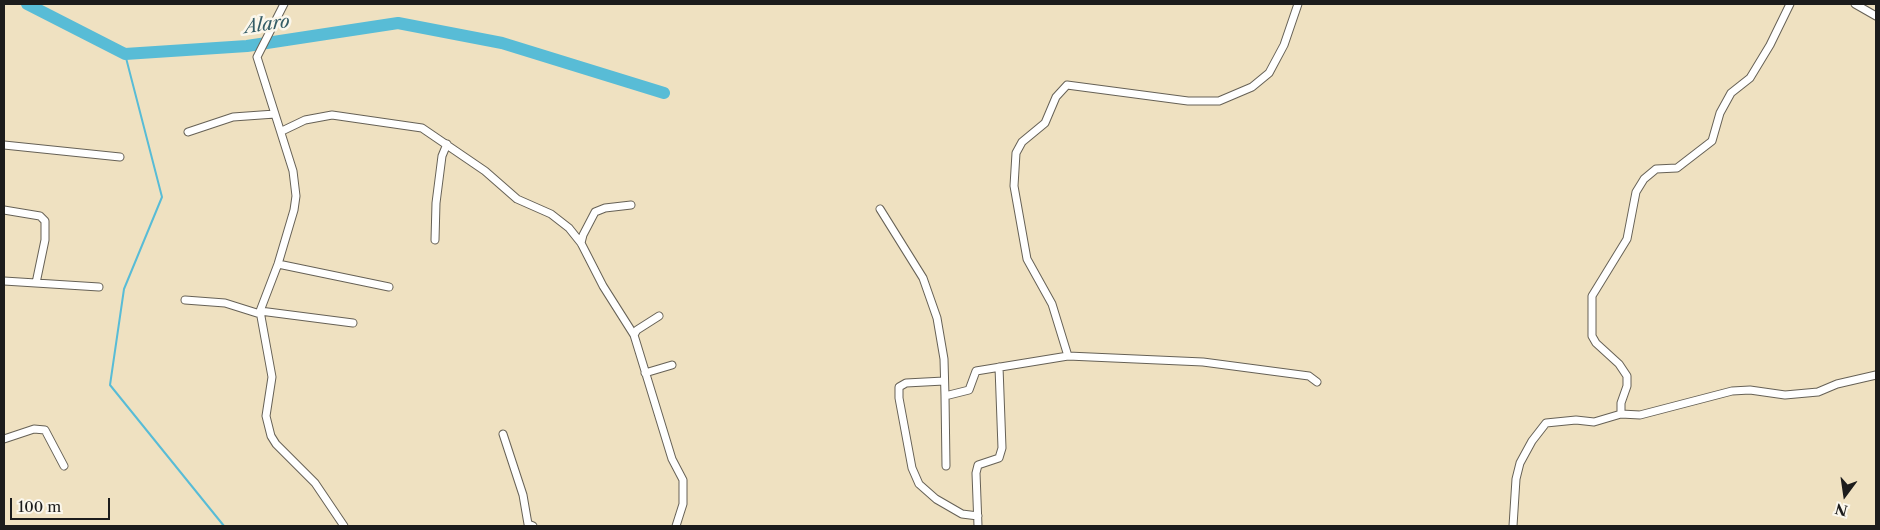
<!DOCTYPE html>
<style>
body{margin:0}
#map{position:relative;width:1880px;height:530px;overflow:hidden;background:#efe1c1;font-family:"Libre Caslon Text",serif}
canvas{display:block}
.frame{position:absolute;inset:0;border:5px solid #1c1c1c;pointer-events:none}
.north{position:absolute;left:1820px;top:470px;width:50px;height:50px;-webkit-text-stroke:4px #fbf7ec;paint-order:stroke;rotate:194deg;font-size:14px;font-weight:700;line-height:20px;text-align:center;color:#1c1c1c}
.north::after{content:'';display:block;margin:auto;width:18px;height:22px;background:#1c1c1c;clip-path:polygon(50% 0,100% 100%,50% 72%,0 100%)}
.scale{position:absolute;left:10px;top:498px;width:100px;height:22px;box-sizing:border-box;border:2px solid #1c1c1c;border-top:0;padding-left:6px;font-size:15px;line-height:18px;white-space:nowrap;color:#1c1c1c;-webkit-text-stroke:4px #fbf7ec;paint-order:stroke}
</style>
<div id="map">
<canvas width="1880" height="530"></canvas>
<div class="frame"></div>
<div class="north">N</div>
<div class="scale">100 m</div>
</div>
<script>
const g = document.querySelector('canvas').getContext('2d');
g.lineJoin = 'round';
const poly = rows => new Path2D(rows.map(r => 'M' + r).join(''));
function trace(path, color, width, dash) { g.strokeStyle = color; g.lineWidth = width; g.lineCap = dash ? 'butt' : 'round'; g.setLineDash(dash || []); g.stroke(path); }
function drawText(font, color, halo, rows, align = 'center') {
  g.font = font + ' "Libre Caslon Text",serif'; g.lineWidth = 5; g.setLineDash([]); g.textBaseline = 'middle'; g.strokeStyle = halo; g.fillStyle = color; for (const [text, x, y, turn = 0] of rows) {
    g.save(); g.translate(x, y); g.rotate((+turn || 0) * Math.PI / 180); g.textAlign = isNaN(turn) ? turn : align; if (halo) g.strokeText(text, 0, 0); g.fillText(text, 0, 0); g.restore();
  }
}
trace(poly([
 [125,54,162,197,124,289,110,385,224,526]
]), '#58bcd6', 2);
trace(poly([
 [27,4,125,54,247,46,398,23,502,43,664,93]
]), '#58bcd6', 12);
const street = poly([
 [284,4,257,57,293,171,296,196,294,210,278,264,260,311,272,377,266,416,271,436,276,444,315,483,344,526],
 [1298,4,1284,45,1269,73,1252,87,1219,101,1188,101,1067,85,1056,97,1045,123,1022,142,1016,153,1014,186,1027,259,1052,304,1068,356,1203,362,1309,376,1317,382],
 [1855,4,1876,16],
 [282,131,305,120,332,115,422,128,485,171,517,199,551,214,569,228,581,243,603,286,634,335],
 [188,132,233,117,275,114],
 [4,145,120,157],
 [880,209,923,278,937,318,944,359,945,396,969,390,976,371,1068,356],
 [4,210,40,216,45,221,45,240,36,283],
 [435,240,436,203,442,156,447,144],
 [581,243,583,235,595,212,605,208,631,205],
 [278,264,389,287],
 [4,281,99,287],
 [185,300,225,303,260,314],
 [260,311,353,323],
 [659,316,637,330,634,335,672,459,683,480,683,504,676,526],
 [645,373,672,365],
 [944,381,906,383,899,387,899,398,912,468,919,484,936,499,962,514,978,516],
 [945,396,946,466],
 [1621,414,1621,403,1627,386,1627,376,1619,364,1596,343,1592,336,1592,296,1627,239,1636,192,1644,179,1656,169,1677,168,1712,141,1720,113,1731,93,1750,78,1770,45,1790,4],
 [503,434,523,495,528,524,533,526],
 [4,439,34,429,45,430,64,466],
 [978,526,976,473,978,465,999,458,1002,448,999,367],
 [1513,526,1516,479,1520,463,1532,441,1546,423,1576,420,1594,422,1621,414,1640,415,1732,391,1750,390,1785,395,1818,392,1837,384,1876,375]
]);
trace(street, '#666156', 9);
trace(street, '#fff', 7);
drawText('italic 18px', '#345c66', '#fbf7ec', [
 ["Alaro",267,25,-8]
]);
</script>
